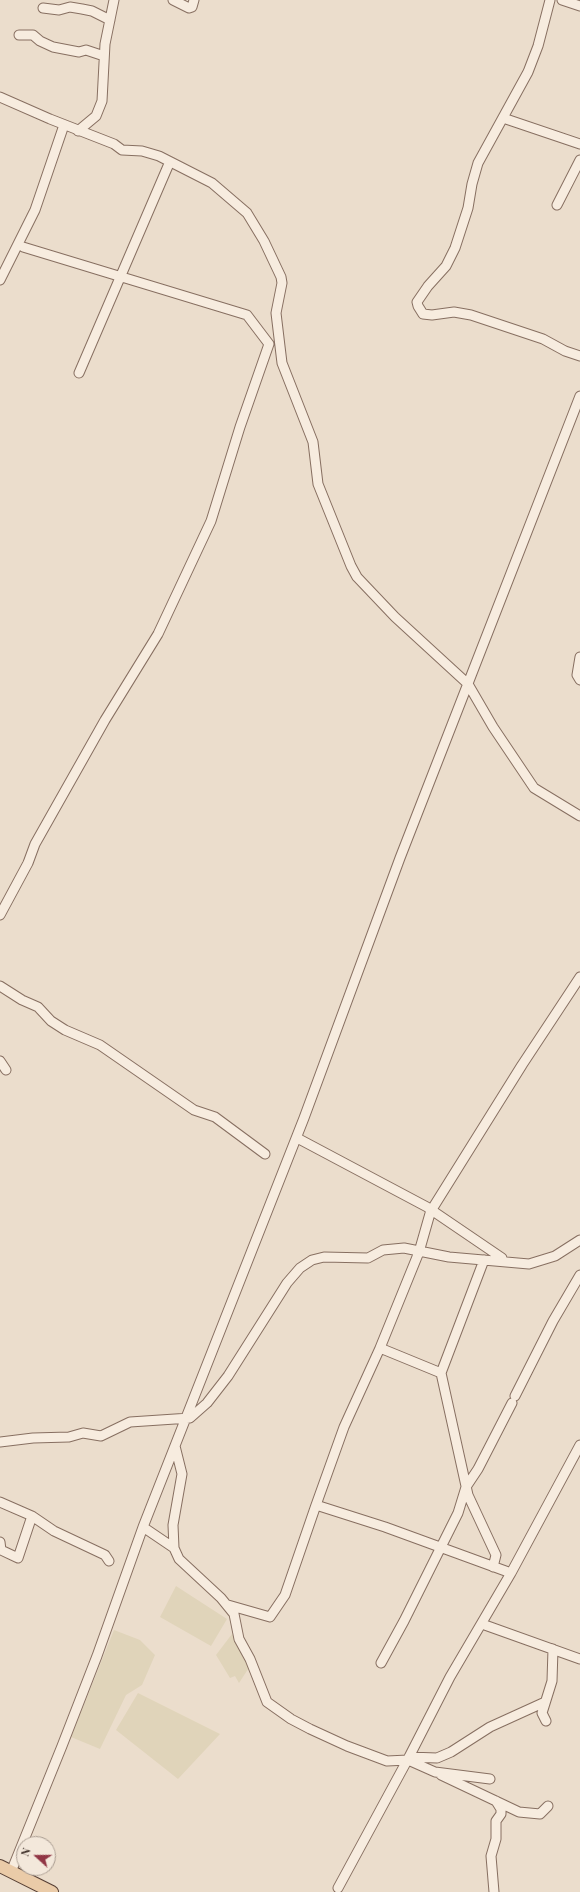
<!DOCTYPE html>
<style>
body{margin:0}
#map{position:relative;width:580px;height:1892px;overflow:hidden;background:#ebddcc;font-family:"Playfair Display",serif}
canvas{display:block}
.north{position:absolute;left:16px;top:1836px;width:40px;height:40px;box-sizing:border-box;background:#f3e8db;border:1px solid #a99c91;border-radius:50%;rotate:291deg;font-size:11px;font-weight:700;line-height:16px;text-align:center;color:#392a23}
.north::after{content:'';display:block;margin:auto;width:14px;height:18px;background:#913645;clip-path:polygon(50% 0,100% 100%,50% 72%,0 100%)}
</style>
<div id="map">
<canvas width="580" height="1892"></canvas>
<div class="north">N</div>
</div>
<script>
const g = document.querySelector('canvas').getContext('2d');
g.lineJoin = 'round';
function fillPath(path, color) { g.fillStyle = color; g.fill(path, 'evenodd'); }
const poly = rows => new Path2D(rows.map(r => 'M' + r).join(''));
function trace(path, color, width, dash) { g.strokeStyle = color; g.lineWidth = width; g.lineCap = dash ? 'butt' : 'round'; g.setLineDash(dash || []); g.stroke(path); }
fillPath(poly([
 [176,1586,227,1619,211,1646,160,1617],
 [114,1630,140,1640,155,1655,142,1685,126,1695,100,1749,71,1737],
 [232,1634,252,1663,239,1683,235,1676,230,1678,216,1655],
 [138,1693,220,1734,178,1779,116,1730]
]), '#e0d4ba');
const minor = poly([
 [173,0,189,8,192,7,194,0],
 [550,0,538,46,528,72,478,163,472,184,468,208,455,248,446,266,428,286,417,302,418,306,423,314,432,315,454,312,471,315,543,339,565,351,580,356],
 [562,0,580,6],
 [43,8,59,10,70,7,82,9,92,11,110,20],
 [19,35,33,35,40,41,53,47,79,52,86,50,104,56],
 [0,97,50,119,114,144,122,150,142,151,159,156,212,183,247,213,264,241,281,277,282,283,276,313,282,363,313,442,318,484,351,566,357,577,395,617,468,684,493,727,534,788,580,816],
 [503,118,580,144],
 [78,131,96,116,102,101,105,44,114,0],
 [557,205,580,160],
 [0,280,35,210,64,125],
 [79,373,168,166],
 [580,657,577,675,580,680],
 [0,915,28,863,35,844,105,720,158,634,211,521,240,427,269,344,247,315,23,247],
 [0,986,22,1000,38,1007,51,1021,65,1030,100,1045,194,1110,215,1117,265,1154],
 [0,1061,6,1070],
 [299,1139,427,1207,502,1258],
 [434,1206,522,1065,580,977],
 [380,1348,419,1252,431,1210],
 [441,1373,484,1260],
 [515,1396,553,1321,580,1275],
 [0,1442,33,1438,69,1437,83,1433,101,1436,130,1422,190,1418,207,1403,228,1376,287,1283,300,1268,312,1260,324,1257,368,1258,383,1250,404,1248,449,1257,529,1264,555,1256,580,1240],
 [175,1446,182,1474,173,1525,174,1548,179,1559,221,1598,234,1614,239,1639,250,1659,267,1702,291,1719,310,1729,347,1746,387,1761,408,1760,435,1772,490,1779],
 [0,1502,32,1516,54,1531,105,1555,109,1561],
 [316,1505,344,1427,380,1348,441,1373,468,1495,496,1555,493,1567],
 [143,1527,174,1548],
 [0,1542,1,1550,18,1558,32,1516],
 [228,1605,270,1617,285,1595,316,1505,385,1527,511,1573],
 [482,1624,580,1659],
 [381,1663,404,1621,458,1513,466,1487,478,1469,512,1403],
 [546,1721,542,1713,552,1681,553,1649],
 [409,1757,437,1758,451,1752,490,1727,545,1702],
 [441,1775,519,1812,540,1814,548,1806],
 [11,1872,62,1746,97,1656,143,1527,304,1118,400,858,580,396],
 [338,1888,409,1757,450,1677,511,1573,580,1445],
 [494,1892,491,1856,496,1839,496,1821,501,1814,501,1809,496,1801]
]);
const major = poly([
 [0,1866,52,1892]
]);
trace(minor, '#876f61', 11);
trace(major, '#563f34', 14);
trace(minor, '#f7ecdf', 9);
trace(major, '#eacba8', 12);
</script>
